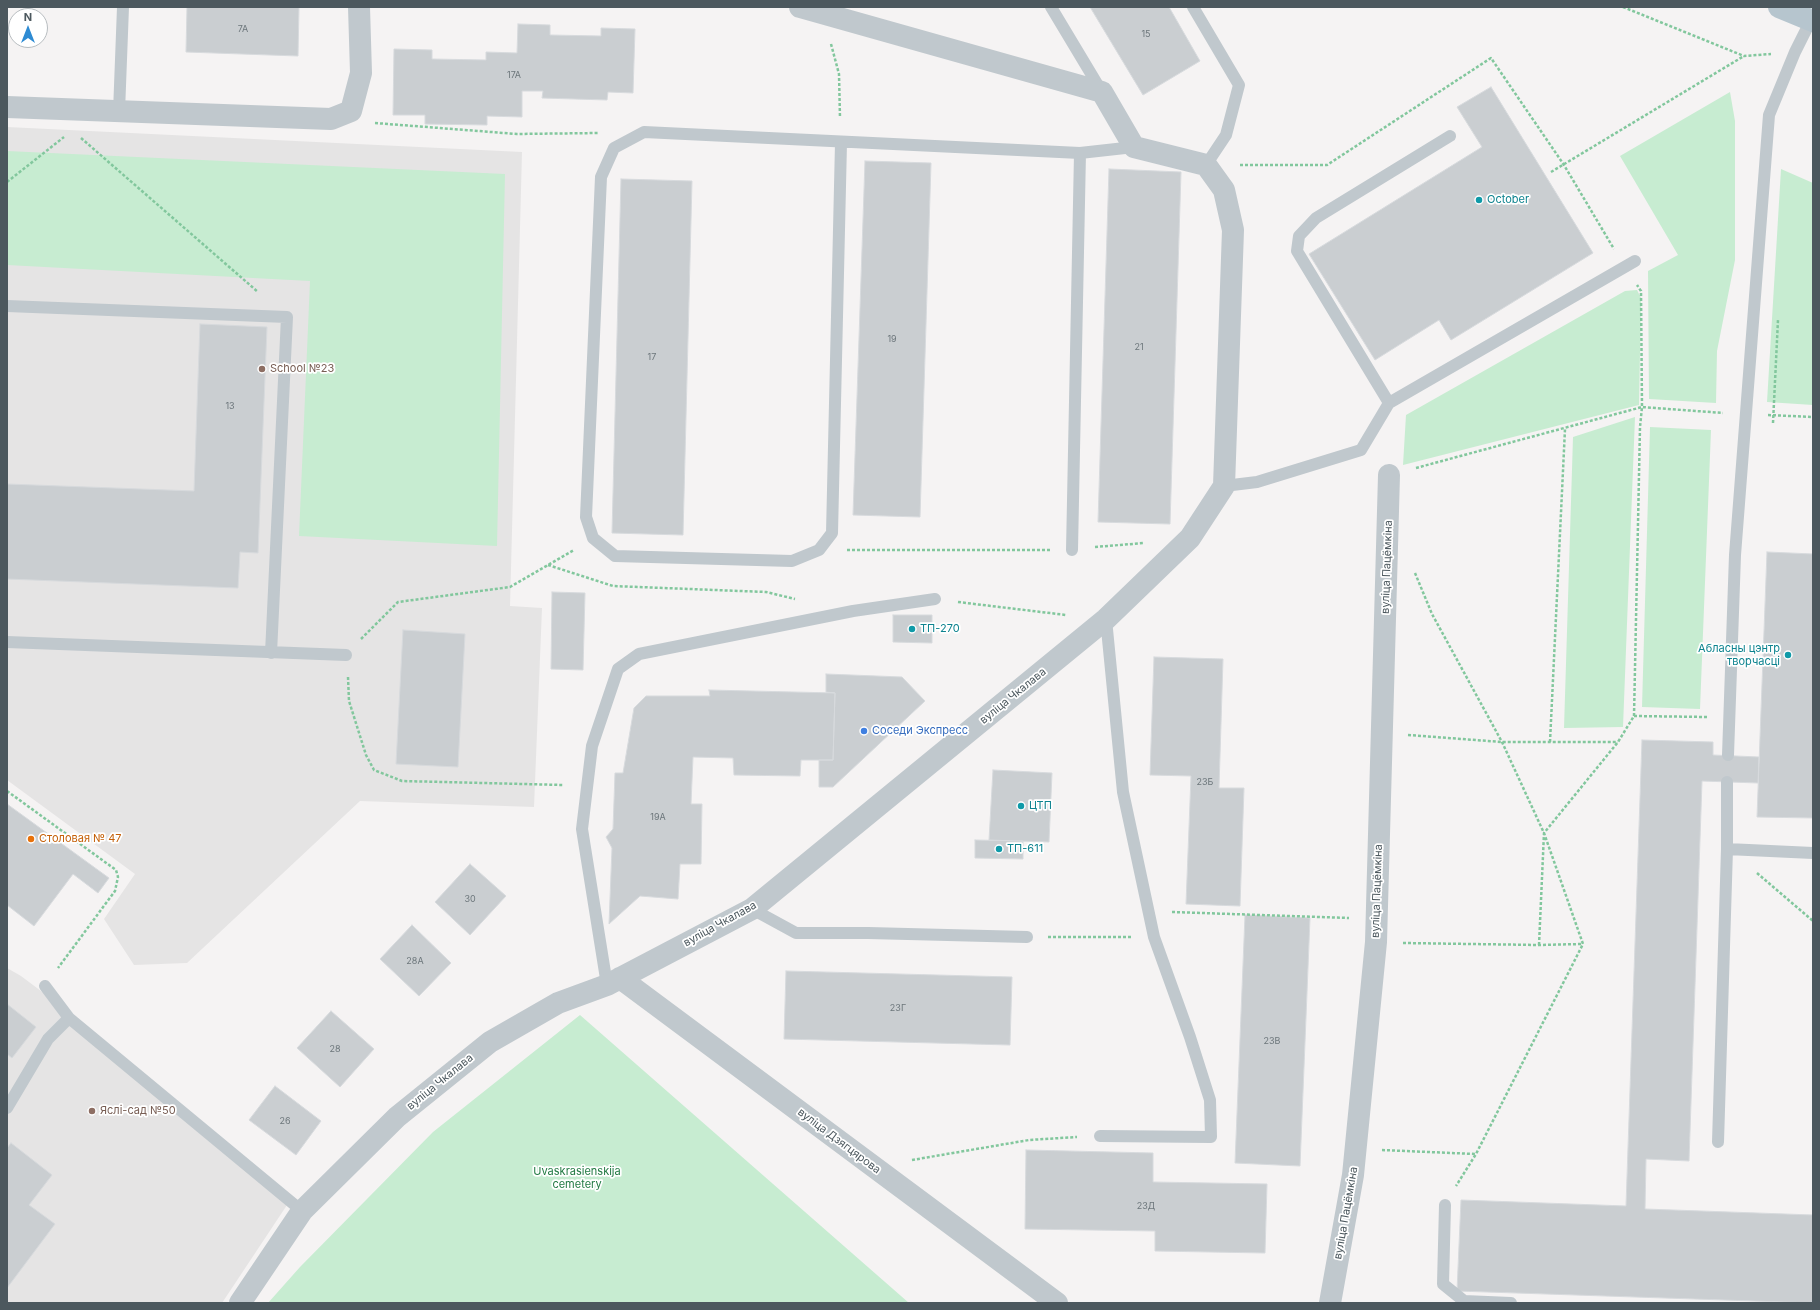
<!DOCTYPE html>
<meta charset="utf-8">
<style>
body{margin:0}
#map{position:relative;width:1820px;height:1310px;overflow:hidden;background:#f5f3f3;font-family:Inter,sans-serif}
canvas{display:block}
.frame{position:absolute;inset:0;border:8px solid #4c585e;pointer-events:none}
.north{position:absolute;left:8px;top:8px;width:40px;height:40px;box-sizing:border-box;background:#fff;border:1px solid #b7bcbf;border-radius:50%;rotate:0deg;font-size:11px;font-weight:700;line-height:16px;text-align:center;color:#4c585e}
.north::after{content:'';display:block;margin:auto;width:14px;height:18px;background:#2e8bd3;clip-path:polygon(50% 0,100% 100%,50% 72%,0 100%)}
</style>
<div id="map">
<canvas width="1820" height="1310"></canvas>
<div class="frame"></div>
<div class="north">N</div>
</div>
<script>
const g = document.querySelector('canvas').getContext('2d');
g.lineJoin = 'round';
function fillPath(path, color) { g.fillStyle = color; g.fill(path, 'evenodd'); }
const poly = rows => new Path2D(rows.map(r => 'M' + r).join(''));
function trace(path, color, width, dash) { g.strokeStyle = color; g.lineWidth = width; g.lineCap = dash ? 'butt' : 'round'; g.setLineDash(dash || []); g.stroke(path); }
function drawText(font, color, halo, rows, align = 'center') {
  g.font = font + ' Inter,sans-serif'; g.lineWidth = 3.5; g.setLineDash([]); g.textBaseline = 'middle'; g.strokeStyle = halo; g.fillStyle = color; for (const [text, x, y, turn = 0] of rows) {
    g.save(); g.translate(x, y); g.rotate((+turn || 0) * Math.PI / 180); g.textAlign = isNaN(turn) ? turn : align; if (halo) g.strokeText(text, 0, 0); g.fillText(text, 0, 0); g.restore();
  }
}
fillPath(poly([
 [7,127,522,152,510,606,542,608,534,807,360,801,187,963,134,965,104,919,135,874,7,780],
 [7,968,21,976,49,997,289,1202,222,1303,7,1303]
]), '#e5e4e4');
fillPath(poly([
 [1730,92,1735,121,1735,260,1717,351,1716,403,1649,399,1648,271,1678,255,1620,156],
 [7,151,505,174,497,546,299,536,310,281,7,265],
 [1781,169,1813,183,1813,405,1767,402],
 [1637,290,1641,298,1639,405,1403,465,1406,415,1625,291],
 [1635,417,1623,727,1564,728,1573,437],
 [1650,427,1711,430,1700,709,1642,707],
 [580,1015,909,1303,268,1303,300,1267,433,1132]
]), '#c7ecd1');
const building = poly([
 [187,7,299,7,298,56,186,52,187,7],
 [1090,7,1169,7,1200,61,1143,95,1090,7],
 [518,24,550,25,550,35,601,36,601,28,635,29,633,93,608,92,607,100,542,98,543,91,522,91,522,117,487,116,487,125,425,124,425,115,393,115,394,49,432,50,432,59,486,60,486,52,517,53,518,24],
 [1491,87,1593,253,1451,340,1439,320,1375,360,1309,254,1482,147,1457,107,1491,87],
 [865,161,931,163,920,517,853,515,865,161],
 [1109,169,1181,172,1170,524,1098,522,1109,169],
 [621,179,692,181,683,535,612,533,621,179],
 [200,324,267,327,258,553,240,552,238,588,7,579,7,484,194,491,200,324],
 [1767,552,1813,554,1813,818,1757,817,1767,552],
 [552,592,585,593,583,670,551,669,552,592],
 [893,615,932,615,932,643,893,642,893,615],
 [403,630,465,634,458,767,396,764,403,630],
 [1154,657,1223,659,1219,788,1244,788,1240,906,1186,904,1191,776,1150,775,1154,657],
 [826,674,902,677,925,701,833,787,819,787,819,760,833,760,835,693,826,692,826,674],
 [709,690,835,693,833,760,801,760,800,776,734,775,733,758,693,757,691,804,702,804,701,864,680,864,678,899,640,896,609,924,612,848,606,837,613,829,615,773,623,773,634,708,646,696,710,696,709,690],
 [1642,740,1713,742,1713,755,1759,757,1758,783,1702,781,1689,1161,1646,1159,1645,1209,1813,1215,1813,1303,1457,1291,1461,1200,1626,1206,1642,740],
 [993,770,1052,773,1049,842,989,840,993,770],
 [7,804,109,878,98,893,73,874,34,926,7,905,7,804],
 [975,840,1023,841,1023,859,975,858,975,840],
 [470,864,506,896,470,935,435,902,470,864],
 [1245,915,1310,918,1300,1166,1235,1163,1245,915],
 [412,925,451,963,419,996,380,959,412,925],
 [786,971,1012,977,1010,1045,784,1039,786,971],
 [7,1004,36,1027,12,1058,7,1054,7,1004],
 [331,1011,374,1049,340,1087,297,1048,331,1011],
 [275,1086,321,1121,296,1155,249,1120,275,1086],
 [11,1143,52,1175,29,1205,55,1224,7,1288,7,1148,11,1143],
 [1026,1150,1153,1153,1153,1182,1267,1184,1265,1253,1155,1251,1155,1231,1025,1229,1026,1150]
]);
fillPath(building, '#caced1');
trace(building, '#d7dadd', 1);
trace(poly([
 [1623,7,1744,56,1771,54],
 [831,44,839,74,840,118],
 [375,123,517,134,598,133],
 [81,138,258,292],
 [1240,165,1327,165,1491,58,1564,165,1614,249],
 [1551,172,1744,56],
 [7,182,64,137],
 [1768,415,1813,417],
 [1773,423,1778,320],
 [1416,468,1642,407,1723,413],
 [1095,547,1144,543],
 [847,550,1050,550],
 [548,565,613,586,766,592,795,599],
 [1415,573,1432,614,1502,742,1544,833,1583,944,1476,1154,1456,1186],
 [958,602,1066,615],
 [361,639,398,602,510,587,574,550],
 [348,677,349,701,366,755,374,770,402,781,564,785],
 [1634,716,1708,717],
 [1408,735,1502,742,1618,742],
 [1550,742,1565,429],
 [7,791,116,870,118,877,115,891,58,968],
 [1757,873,1813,921],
 [1172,912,1349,918],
 [1048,937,1131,937],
 [1403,943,1539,945,1582,944],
 [1539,945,1544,833,1618,742,1634,716,1640,427,1642,407,1641,291,1637,285],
 [1382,1150,1475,1154],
 [912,1160,1029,1140,1077,1137]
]), '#82c79d', 2.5, [3, 2]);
trace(poly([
 [1051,7,1102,92],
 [1193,7,1239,85,1226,135,1206,165],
 [119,112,123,7],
 [1450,136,1316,218,1299,236,1297,251,1389,403,1635,261],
 [841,143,832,533,819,550,792,561,615,556,593,538,586,517,601,177,614,148,644,132,1080,153,1134,147],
 [7,306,287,317,271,653],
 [1224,486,1257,482,1361,450,1389,403],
 [1072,550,1080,153],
 [7,642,346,655],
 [1728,755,1735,555,1769,115,1795,52,1811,20],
 [1727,849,1813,853],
 [752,909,796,933,868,933,1027,937],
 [607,985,582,829,592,746,618,669,639,654,853,611,935,599],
 [45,986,69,1018,302,1211],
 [7,1108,48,1039,69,1018],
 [1100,1136,1211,1137,1210,1100,1190,1037,1154,937,1123,792,1106,619],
 [1718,1142,1727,849,1727,782],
 [1445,1205,1443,1284,1464,1301,1511,1303]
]), '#c0c8cd', 12);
trace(poly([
 [7,107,331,119,351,111,361,73,359,7],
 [620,978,1057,1303],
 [240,1303,302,1211,397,1117,490,1042,558,1003,607,985,752,909,1106,619,1190,538,1224,486,1233,230,1224,190,1206,165,1134,147,1102,92,800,7],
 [1330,1303,1353,1175,1376,942,1389,475]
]), '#c0c8cd', 22);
trace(poly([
 [1779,7,1813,21]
]), '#b6c5ce', 22);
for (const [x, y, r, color] of [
 [1479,200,4,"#0f9aa8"],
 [262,369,4,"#8d6e63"],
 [912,629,4,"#0f9aa8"],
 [1788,655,4,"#0f9aa8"],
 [864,731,4,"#3f7fe0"],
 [1021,806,4,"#0f9aa8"],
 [31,839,4,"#e8710a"],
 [999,849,4,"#0f9aa8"],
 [92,1111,4,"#8d6e63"]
]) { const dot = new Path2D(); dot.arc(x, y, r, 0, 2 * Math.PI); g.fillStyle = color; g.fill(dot); trace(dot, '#fff', 1.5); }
drawText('9px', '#6c767b', null, [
 ["7А",243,29],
 ["15",1146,34],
 ["17А",514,75],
 ["19",892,339],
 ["21",1139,347],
 ["17",652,357],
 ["13",230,406],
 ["23Б",1205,782],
 ["19А",658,817],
 ["30",470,899],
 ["28А",415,961],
 ["23Г",898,1008],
 ["23В",1272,1041],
 ["28",335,1049],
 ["26",285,1121],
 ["23Д",1146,1206]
]);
drawText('11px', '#0d838f', '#fff', [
 ["October",1487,200],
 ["ТП-270",920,629],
 ["Абласны цэнтр",1780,649,"right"],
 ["творчасці",1780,662,"right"],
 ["ЦТП",1029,806],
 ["ТП-611",1007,849]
], 'left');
drawText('11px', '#785e54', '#fff', [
 ["School №23",270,369],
 ["Яслі-сад №50",100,1111]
], 'left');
drawText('11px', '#4c585e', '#fff', [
 ["вуліца Пацёмкіна",1387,567,-88],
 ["вуліца Чкалава",1013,696,-39],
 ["вуліца Пацёмкіна",1377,891,-88],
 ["вуліца Чкалава",720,924,-29],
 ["вуліца Чкалава",440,1082,-39],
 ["вуліца Дзягцярова",839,1141,37],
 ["вуліца Пацёмкіна",1346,1213,-80]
]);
drawText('11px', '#366cbe', '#fff', [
 ["Соседи Экспресс",872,731]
], 'left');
drawText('11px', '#c56008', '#fff', [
 ["Столовая № 47",39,839]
], 'left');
drawText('11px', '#227a43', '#fff', [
 ["Uvaskrasienskija",577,1172],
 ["cemetery",577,1185]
]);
</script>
